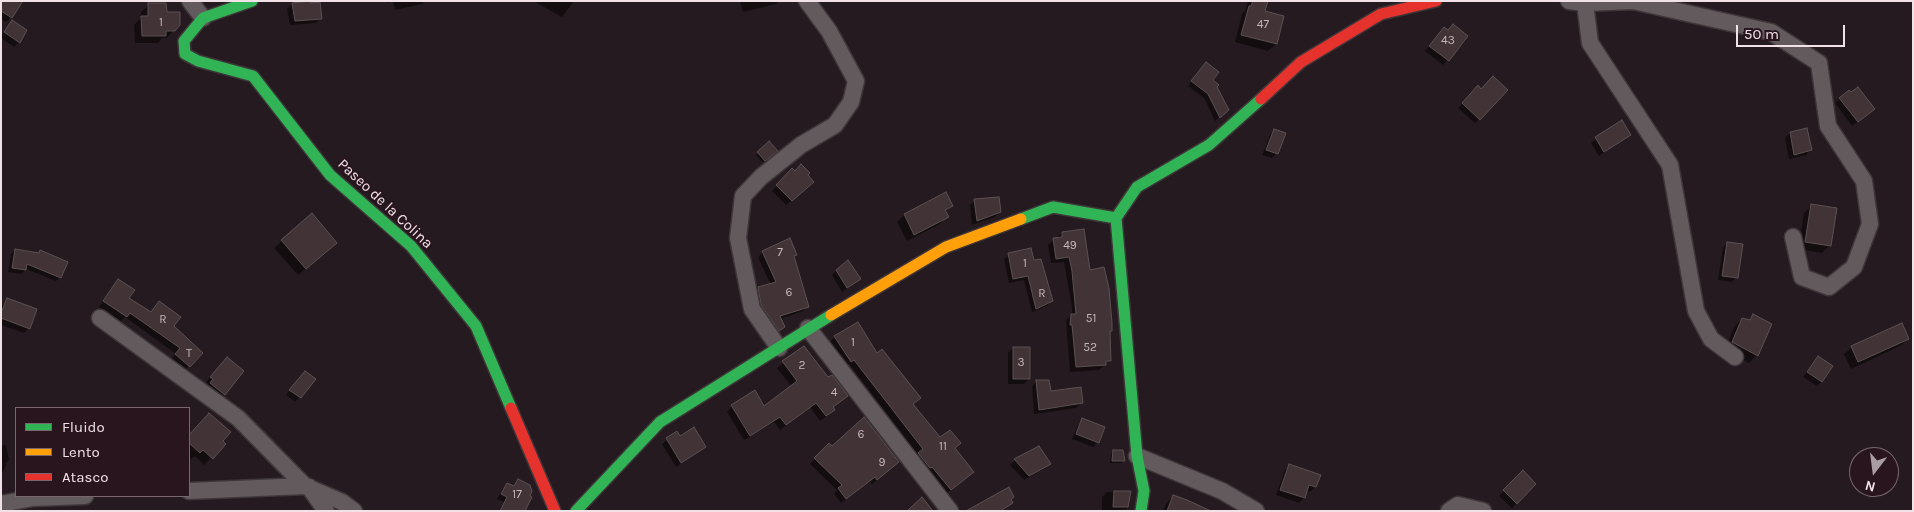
<!DOCTYPE html>
<style>
body{margin:0}
#map{position:relative;width:1914px;height:512px;overflow:hidden;background:#241a1f;font-family:Karla,sans-serif}
canvas{display:block}
.frame{position:absolute;inset:0;border:2px solid #f1e2e8;pointer-events:none}
.legend{position:absolute;left:15px;top:407px;width:175px;height:90px;box-sizing:border-box;background:#29151e;border:1px solid #79676f;margin:0;padding:6px 9px;list-style:none;font-size:15px;color:#f1e2e8}
.legend li{display:flex;align-items:center;gap:10px;height:25px}
.legend b{width:25px;border:1px solid #79676f}
.north{position:absolute;left:1849px;top:447px;width:50px;height:50px;box-sizing:border-box;background:#29151e;border:1px solid #79676f;border-radius:50%;rotate:195deg;font-size:14px;font-weight:700;line-height:20px;text-align:center;color:#f1e2e8}
.north::after{content:'';display:block;margin:auto;width:18px;height:22px;background:#a99ca2;clip-path:polygon(50% 0,100% 100%,50% 72%,0 100%)}
.scale{position:absolute;left:1736px;top:25px;width:109px;height:22px;box-sizing:border-box;border:2px solid #f1e2e8;border-top:0;padding-left:6px;font-size:15px;line-height:18px;white-space:nowrap;color:#f1e2e8;-webkit-text-stroke:4px #29151e;paint-order:stroke}
</style>
<div id="map">
<canvas width="1914" height="512"></canvas>
<div class="frame"></div>
<ul class="legend">
<li><b style="height:6px;background:#30b455"></b>Fluido</li>
<li><b style="height:6px;background:#ff9f0a"></b>Lento</li>
<li><b style="height:6px;background:#e5322d"></b>Atasco</li>
</ul>
<div class="north">N</div>
<div class="scale">50 m</div>
</div>
<script>
const g = document.querySelector('canvas').getContext('2d');
g.lineJoin = 'round';
function fillPath(path, color) { g.fillStyle = color; g.fill(path, 'evenodd'); }
const poly = rows => new Path2D(rows.map(r => 'M' + r).join(''));
function trace(path, color, width, dash) { g.strokeStyle = color; g.lineWidth = width; g.lineCap = dash ? 'butt' : 'round'; g.setLineDash(dash || []); g.stroke(path); }
function drawText(font, color, halo, rows, align = 'center') {
  g.font = font + ' Karla,sans-serif'; g.lineWidth = 4; g.setLineDash([]); g.textBaseline = 'middle'; g.strokeStyle = halo; g.fillStyle = color; for (const [text, x, y, turn = 0] of rows) {
    g.save(); g.translate(x, y); g.rotate((+turn || 0) * Math.PI / 180); g.textAlign = isNaN(turn) ? turn : align; if (halo) g.strokeText(text, 0, 0); g.fillText(text, 0, 0); g.restore();
  }
}
fillPath(poly([
 [1,1,11,17,6,22,1,19],
 [386,1,425,1,422,4,395,10,393,1,387,3],
 [533,1,574,1,562,17],
 [740,1,778,1,776,4,743,12],
 [1248,1,1266,1,1264,12,1283,17,1276,44,1268,51,1235,42,1242,14,1245,11],
 [292,4,321,18,316,23,290,25,287,9],
 [149,5,165,13,174,30,167,38,162,38,158,43,135,43,134,25,141,18,141,12],
 [12,22,19,42,14,47,1,38,1,35],
 [1444,29,1466,36,1443,65,1425,51],
 [1202,67,1216,87,1227,109,1215,121,1204,98,1188,86],
 [1478,87,1481,90,1479,119,1475,123,1458,108],
 [1840,98,1868,114,1852,126,1835,103],
 [1621,122,1629,134,1599,156,1591,143],
 [1275,130,1277,153,1272,158,1262,155,1270,135],
 [1790,133,1811,150,1806,155,1789,159,1785,138],
 [768,143,774,153,762,162,756,155],
 [792,170,808,186,786,205,772,191],
 [945,193,952,205,945,212,947,216,940,224,907,241,897,222,904,215],
 [975,201,1000,212,995,217,972,225,970,205],
 [1811,206,1830,245,1822,253,1798,249,1804,213],
 [1062,233,1089,271,1111,330,1109,333,1110,360,1099,370,1070,372,1066,320,1072,315,1072,307,1064,262,1051,263,1048,245],
 [282,241,328,250,298,275,274,248],
 [1727,243,1736,277,1732,282,1718,280,1723,248],
 [15,250,38,254,40,252,60,277,56,281,26,269,21,274,8,272,11,254],
 [763,252,796,255,793,257,808,306,803,311,780,319,784,327,774,334,757,310,754,293,759,288,771,285,758,257],
 [1009,255,1033,262,1052,301,1047,306,1032,312,1024,280,1009,283,1004,259],
 [837,270,859,279,842,292,832,275],
 [118,280,128,299,172,327,201,353,184,371,171,359,176,354,125,317,121,321,99,307],
 [7,300,29,328,24,333,1,325,1,307],
 [1753,315,1757,355,1749,363,1725,350,1734,327,1742,319,1748,321],
 [835,337,876,355,940,439,954,449,967,476,946,494,914,459,918,455,849,364,846,366,830,342],
 [1908,339,1900,346,1851,369,1844,354,1852,347],
 [804,348,828,379,846,396,832,408,834,410,828,415,820,421,810,407,780,430,774,422,744,440,727,412,732,406,764,407,792,387,777,368],
 [1013,348,1029,379,1024,384,1008,384,1008,353],
 [1818,357,1822,381,1817,386,1803,377],
 [213,373,224,394,219,399,206,389,209,385,206,382],
 [300,377,314,380,295,402,286,395],
 [1037,381,1050,392,1081,403,1076,408,1034,414,1032,386],
 [1083,420,1098,442,1093,447,1072,439,1078,425],
 [201,422,225,444,204,465,195,456,191,459,189,457,189,436],
 [677,433,680,438,704,447,676,467,662,444],
 [6,445,9,460,6,463,6,466,1,475,1,446],
 [829,445,832,447,893,467,872,484,870,481,841,503,834,494,837,490,810,464],
 [1038,448,1049,463,1045,468,1024,480,1010,465,1015,460],
 [1113,451,1123,461,1121,463,1110,463,1111,454],
 [1290,465,1315,487,1310,492,1306,490,1304,498,1299,503,1276,495,1285,470],
 [1523,472,1535,484,1512,508,1499,496],
 [518,480,524,511,499,511,504,502,497,499,503,489,507,484,512,487],
 [1107,492,1129,493,1127,509,1102,511,1102,497],
 [1173,496,1203,511,1163,511,1166,504]
]), '#0007');
const building = poly([
 [1,1,23,1,12,18,1,11,1,1],
 [310,1,310,3,320,2,322,19,295,21,292,3,310,1],
 [1253,1,1268,1,1265,11,1284,16,1277,44,1241,35,1249,6,1251,6,1253,1],
 [148,3,166,3,167,12,180,12,180,25,175,31,166,31,166,36,142,36,141,16,148,16,148,3],
 [12,20,27,30,20,43,4,32,12,20],
 [1453,24,1468,36,1449,61,1429,46,1444,27,1448,30,1453,24],
 [1206,62,1219,72,1213,80,1219,85,1217,87,1229,110,1220,118,1208,94,1191,81,1206,62],
 [1493,76,1508,90,1480,120,1462,103,1478,85,1481,89,1493,76],
 [1858,87,1875,109,1858,122,1839,98,1849,90,1851,92,1858,87],
 [1622,120,1631,135,1604,152,1595,137,1622,120],
 [1807,128,1812,150,1794,155,1790,132,1807,128],
 [1274,129,1286,133,1278,154,1266,150,1274,129],
 [769,141,778,151,765,161,757,152,769,141],
 [801,164,810,173,808,175,814,182,792,201,776,185,792,168,795,171,801,164],
 [946,192,953,206,945,210,949,217,914,235,904,214,946,192],
 [999,197,1001,212,977,221,974,199,999,197],
 [1811,204,1837,208,1831,246,1805,242,1811,204],
 [312,213,337,243,306,269,281,240,312,213],
 [1084,229,1090,270,1104,267,1109,288,1112,323,1112,331,1110,331,1111,361,1106,361,1106,365,1076,367,1072,325,1070,325,1071,314,1076,314,1072,271,1069,257,1056,259,1053,238,1062,237,1062,232,1084,229],
 [790,238,797,255,794,256,809,307,780,316,785,327,779,331,761,305,758,287,776,282,762,251,790,238],
 [1727,242,1743,244,1738,278,1722,276,1727,242],
 [1031,248,1034,260,1041,259,1053,301,1036,309,1028,276,1013,279,1008,253,1031,248],
 [15,249,39,253,40,250,68,262,61,278,27,264,26,270,12,268,15,249],
 [848,260,861,279,847,288,836,270,848,260],
 [118,279,135,290,129,298,151,312,159,301,181,317,174,326,203,353,190,367,175,354,180,348,130,313,127,317,103,301,118,279],
 [7,298,37,309,30,329,1,318,1,313,7,298],
 [1753,314,1772,324,1758,356,1732,342,1742,318,1750,320,1753,314],
 [858,322,877,353,882,349,921,398,913,404,940,437,950,430,961,443,955,448,974,472,951,490,932,467,930,468,918,453,923,449,854,360,851,362,834,336,858,322],
 [1902,323,1909,339,1858,362,1851,346,1902,323],
 [804,346,828,377,832,375,848,396,833,407,835,410,826,416,816,403,786,425,780,417,750,436,731,405,755,390,764,406,797,381,782,361,804,346],
 [1013,347,1030,347,1030,379,1013,379,1013,347],
 [1818,356,1833,366,1822,382,1807,372,1818,356],
 [227,357,244,371,225,395,210,383,213,379,210,377,227,357],
 [305,371,316,379,301,398,289,390,305,371],
 [1036,380,1049,380,1051,391,1081,387,1083,403,1039,410,1036,380],
 [209,413,231,432,223,441,226,444,213,459,203,450,200,453,189,443,189,435,209,413],
 [864,417,899,462,877,480,875,477,846,499,838,488,842,485,814,458,829,443,832,446,864,417],
 [1082,418,1105,427,1099,443,1076,434,1082,418],
 [694,427,706,447,681,463,666,438,677,431,680,436,694,427],
 [1039,446,1051,464,1029,476,1014,459,1039,446],
 [1113,450,1123,450,1125,461,1112,461,1113,450],
 [1289,464,1321,475,1316,487,1309,485,1305,498,1280,490,1289,464],
 [1523,470,1536,484,1517,504,1503,490,1523,470],
 [518,479,530,485,532,491,530,496,532,497,525,511,500,511,507,497,501,494,507,483,514,486,518,479],
 [1009,487,1014,497,1011,499,1013,503,1000,511,966,511,1009,487],
 [1114,491,1131,491,1128,507,1113,507,1114,491],
 [1173,495,1187,500,1211,511,1167,511,1173,495],
 [922,497,933,511,907,511,922,497]
]);
fillPath(building, '#423336');
trace(building, '#5b5153', 1);
const street = poly([
 [190,1,203,18],
 [1569,1,1585,3,1633,1],
 [1633,1,1771,32,1819,63,1828,126,1864,181,1870,224,1854,267,1829,287,1802,277,1793,237],
 [1585,3,1590,43,1670,165,1696,311,1711,339,1735,357],
 [100,318,238,418,305,486,342,502,354,511],
 [808,328,950,511],
 [779,348,752,309,738,238,743,196,761,177,801,145,835,125,851,102,856,81,829,31,807,1],
 [1137,456,1222,491,1256,511],
 [309,487,326,511],
 [189,491,305,486],
 [1,504,33,498,85,496],
 [1449,511,1458,505,1483,511]
]);
const fast = poly([
 [252,1,203,18,184,41,185,54,198,61,253,76,330,175,411,246,476,326,511,408],
 [1021,219,1053,207,1116,218],
 [576,511,660,422,831,315],
 [1141,511,1144,491,1137,456,1116,218,1137,187,1209,145,1261,99]
]);
const slow = poly([
 [831,315,946,247,1021,219]
]);
const jam = poly([
 [1261,99,1301,62,1381,14,1436,1],
 [511,408,555,511]
]);
trace(street, '#3e3639', 19);
trace(fast, '#3e3639', 14);
trace(slow, '#3e3639', 14);
trace(jam, '#3e3639', 14);
trace(street, '#635a5e', 16);
trace(fast, '#30b455', 11);
trace(slow, '#ff9f0a', 11);
trace(jam, '#e5322d', 11);
drawText('12px', '#c5b6bc', null, [
 ["1",161,23],
 ["47",1263,25],
 ["43",1448,41],
 ["49",1070,246],
 ["7",780,253],
 ["1",1025,264],
 ["6",789,293],
 ["R",1042,294],
 ["51",1091,319],
 ["R",163,320],
 ["1",853,343],
 ["52",1090,348],
 ["T",189,354],
 ["3",1021,363],
 ["2",802,366],
 ["4",834,393],
 ["6",861,435],
 ["11",943,447],
 ["9",882,463],
 ["17",517,495]
]);
drawText('15px', '#f1e2e8', '#29151e', [
 ["Paseo de la Colina",385,204,43]
]);
</script>
